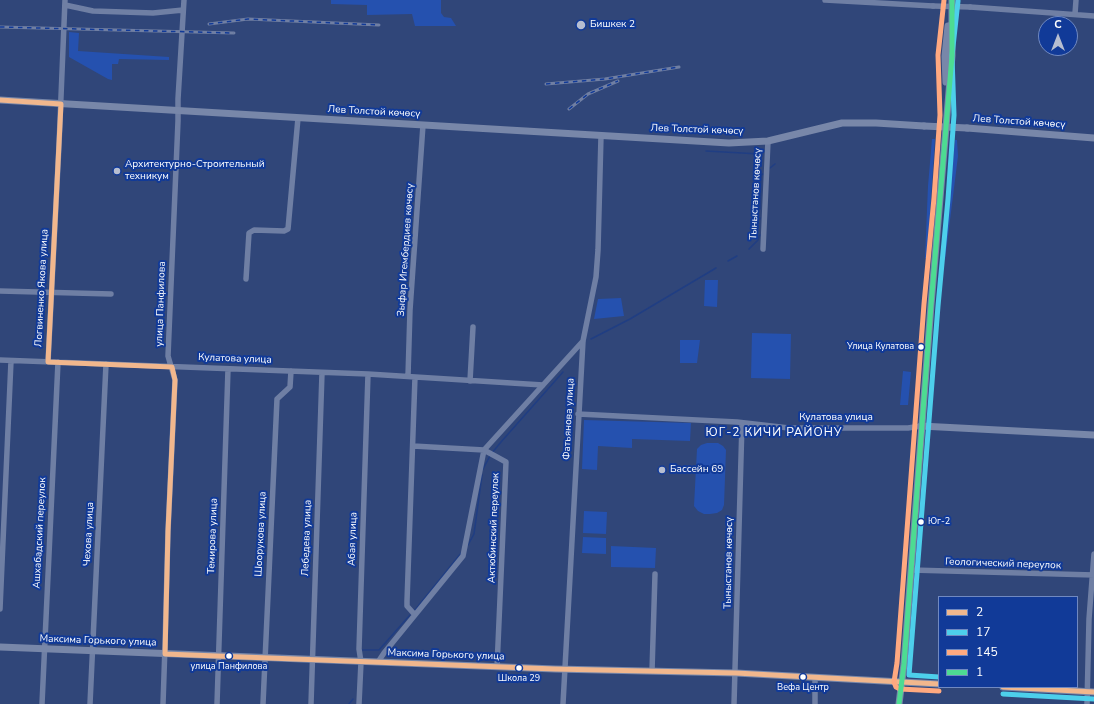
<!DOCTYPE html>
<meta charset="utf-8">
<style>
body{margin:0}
#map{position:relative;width:1094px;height:704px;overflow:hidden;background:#304679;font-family:"Nunito Sans",sans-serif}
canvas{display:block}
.legend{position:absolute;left:938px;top:596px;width:140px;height:92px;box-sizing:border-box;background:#113a98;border:1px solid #7089c1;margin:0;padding:5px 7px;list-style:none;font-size:12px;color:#fff}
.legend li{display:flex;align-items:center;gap:8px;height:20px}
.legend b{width:20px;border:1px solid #7089c1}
.north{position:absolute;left:1038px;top:16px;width:40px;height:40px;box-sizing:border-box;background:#113a98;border:1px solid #7089c1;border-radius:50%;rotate:0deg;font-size:11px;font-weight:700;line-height:16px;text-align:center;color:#fff}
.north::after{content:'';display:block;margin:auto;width:14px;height:18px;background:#b7bed0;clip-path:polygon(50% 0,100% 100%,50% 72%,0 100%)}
</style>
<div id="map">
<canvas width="1094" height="704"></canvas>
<ul class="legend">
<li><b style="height:5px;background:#f1b78d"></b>2</li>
<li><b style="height:5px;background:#4dcfeb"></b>17</li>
<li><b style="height:5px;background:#ffa980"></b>145</li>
<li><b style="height:5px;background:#4ddb92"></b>1</li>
</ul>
<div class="north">С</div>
</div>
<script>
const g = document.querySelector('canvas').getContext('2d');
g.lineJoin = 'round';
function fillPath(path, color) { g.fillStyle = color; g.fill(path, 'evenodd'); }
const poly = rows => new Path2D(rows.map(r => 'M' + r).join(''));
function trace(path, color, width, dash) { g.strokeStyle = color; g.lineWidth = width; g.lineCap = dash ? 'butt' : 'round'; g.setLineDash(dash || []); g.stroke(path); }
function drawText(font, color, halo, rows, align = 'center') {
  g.font = font + ' "Nunito Sans",sans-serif'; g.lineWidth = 4; g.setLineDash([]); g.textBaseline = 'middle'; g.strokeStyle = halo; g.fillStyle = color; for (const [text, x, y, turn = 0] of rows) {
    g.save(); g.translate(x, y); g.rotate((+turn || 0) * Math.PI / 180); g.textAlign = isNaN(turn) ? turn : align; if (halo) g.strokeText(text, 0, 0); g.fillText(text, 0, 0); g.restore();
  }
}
fillPath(poly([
 [331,0,441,0,441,13,444,17,451,18,456,26,415,26,412,14,367,15,367,5,331,4],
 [69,32,79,33,78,51,169,57,169,60,119,59,118,64,112,64,112,80,108,79,69,57],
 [932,139,935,139,927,258,925,258,928,186],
 [955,140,957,140,958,156,945,260,943,260],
 [705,280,718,280,717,307,704,306],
 [621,298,624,316,594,319,598,299],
 [752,333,791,334,790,379,751,378],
 [680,340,700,340,697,363,680,363],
 [903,371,911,372,908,405,900,405],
 [584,420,691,423,690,441,632,439,632,448,598,446,597,470,582,469],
 [707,443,718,443,723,446,726,450,724,505,722,510,717,513,710,514,704,514,698,511,694,506,697,449,701,445],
 [584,511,607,512,606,534,583,533],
 [583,537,606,538,606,554,582,553],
 [611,546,656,548,655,568,611,567]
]), '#2551af');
trace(poly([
 [706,151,760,154],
 [770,168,775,164],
 [760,209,761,175,763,174],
 [760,218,760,219],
 [749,249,758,240,760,235],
 [728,261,737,256],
 [591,339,630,319,716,268],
 [492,453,501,442,563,372],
 [483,469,490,456],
 [468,545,474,534,482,475],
 [415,610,462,552],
 [362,650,379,650,410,615],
 [349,704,353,699]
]), '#203e83', 1.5);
trace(poly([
 [825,0,933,6],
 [65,5,93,11,153,13,183,10],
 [970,7,1094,16],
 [1075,14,1076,0],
 [763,249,768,141],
 [246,279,249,233,254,230,284,231,288,229,298,118],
 [0,291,111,294],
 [0,360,368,374,543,385],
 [48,362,59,145,65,0],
 [408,376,410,310,423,125],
 [470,381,473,327],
 [578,414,737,422,789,428,908,428,921,426],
 [413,446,484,450,506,462,497,667],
 [911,570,1094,575],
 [0,609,11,361],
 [415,615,407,606,407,601,415,377],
 [378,662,384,653,463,556,484,450,583,341],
 [652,671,655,574],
 [42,704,58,362],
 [90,704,106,364],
 [163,704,165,646,168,531,175,380,168,356,178,121,178,99,184,0],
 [217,704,228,369],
 [263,704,277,399,290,387,291,371],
 [311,704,322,373],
 [359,704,361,662,359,649,368,374],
 [563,704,583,341,596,277,598,250,601,136],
 [734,704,742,423],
 [815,704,815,677],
 [1087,704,1089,619,1094,554]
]), '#6f7fa4', 5.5);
trace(poly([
 [946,82,945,56,948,26],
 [0,100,729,143,768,141,842,123,876,123,924,126],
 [967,128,1094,138],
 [921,426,1094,435],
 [0,647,555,669,736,673,939,684],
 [1003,687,1094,692],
 [899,704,904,664,931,305,952,56,952,0]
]), '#7887a9', 7);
const rail = poly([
 [209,24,248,19,379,25],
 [0,27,234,33],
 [546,84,605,79,679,67],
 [569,109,588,94,618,81]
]);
trace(rail, '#707fa3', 3);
trace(rail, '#113a98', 1.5, [4.5]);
trace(poly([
 [933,6,970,7]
]), '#6f7fa4', 5.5);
trace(poly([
 [924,126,967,128]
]), '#7887a9', 7);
trace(poly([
 [0,100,61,104,48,362,172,367,175,380,168,531,165,654,555,669,736,673,939,684],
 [1003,687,1094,692]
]), '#f1b78d', 5);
trace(poly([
 [939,677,909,675,938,306,948,199,954,115,952,56,958,1],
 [1003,694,1094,699]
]), '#4dcfeb', 5);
trace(poly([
 [939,691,900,689,896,687,894,682,897,663,924,304,934,198,940,115,938,55,944,0]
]), '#ffa980', 5);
trace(poly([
 [899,704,904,664,931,305,952,56,952,0]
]), '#4ddb92', 5);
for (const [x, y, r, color] of [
 [581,25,5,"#b7bed0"],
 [117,171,4,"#b7bed0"],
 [921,347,3.5,"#fff"],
 [662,470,4,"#b7bed0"],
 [921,522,3.5,"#fff"],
 [229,656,3.5,"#fff"],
 [519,668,3.5,"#fff"],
 [803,677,3.5,"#fff"]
]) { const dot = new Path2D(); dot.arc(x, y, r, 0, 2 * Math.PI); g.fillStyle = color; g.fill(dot); trace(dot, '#113a98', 1.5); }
drawText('9px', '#fff', '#113a98', [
 ["Улица Кулатова",914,347,"right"],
 ["Юг-2",928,522,"left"],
 ["улица Панфилова",229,667],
 ["Школа 29",519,679],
 ["Вефа Центр",803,688]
]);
drawText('10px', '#fff', '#113a98', [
 ["Бишкек 2",590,25],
 ["Архитектурно-Строительный",125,165],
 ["техникум",125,177],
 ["Бассейн 69",670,470]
], 'left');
drawText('10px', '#fff', '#113a98', [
 ["Лев Толстой көчөсү",374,112,3],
 ["Лев Толстой көчөсү",1019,122,4],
 ["Лев Толстой көчөсү",697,130,2],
 ["Тыныстанов көчөсү",756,194,-87],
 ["Зыфар Игембердиев көчөсү",406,250,-86],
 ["Логвиненко Якова улица",42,288,-87],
 ["улица Панфилова",161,304,-88],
 ["Кулатова улица",235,359,2],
 ["Кулатова улица",836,418],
 ["Фатьянова улица",569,419,-87],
 ["Актюбинский переулок",494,528,-88],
 ["Ашхабадский переулок",40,533,-87],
 ["Чехова улица",89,534,-87],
 ["Шоорукова улица",261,534,-87],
 ["Темирова улица",213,536,-88],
 ["Лебедева улица",307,538,-88],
 ["Абая улица",353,539,-88],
 ["Тыныстанов көчөсү",729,563,-89],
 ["Геологический переулок",1003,564,2],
 ["Максима Горького улица",98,641,2],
 ["Максима Горького улица",446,655,2]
]);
g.letterSpacing = '1px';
drawText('12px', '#fff', '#113a98', [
 ["ЮГ-2 КИЧИ РАЙОНУ",774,433]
]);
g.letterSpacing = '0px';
</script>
